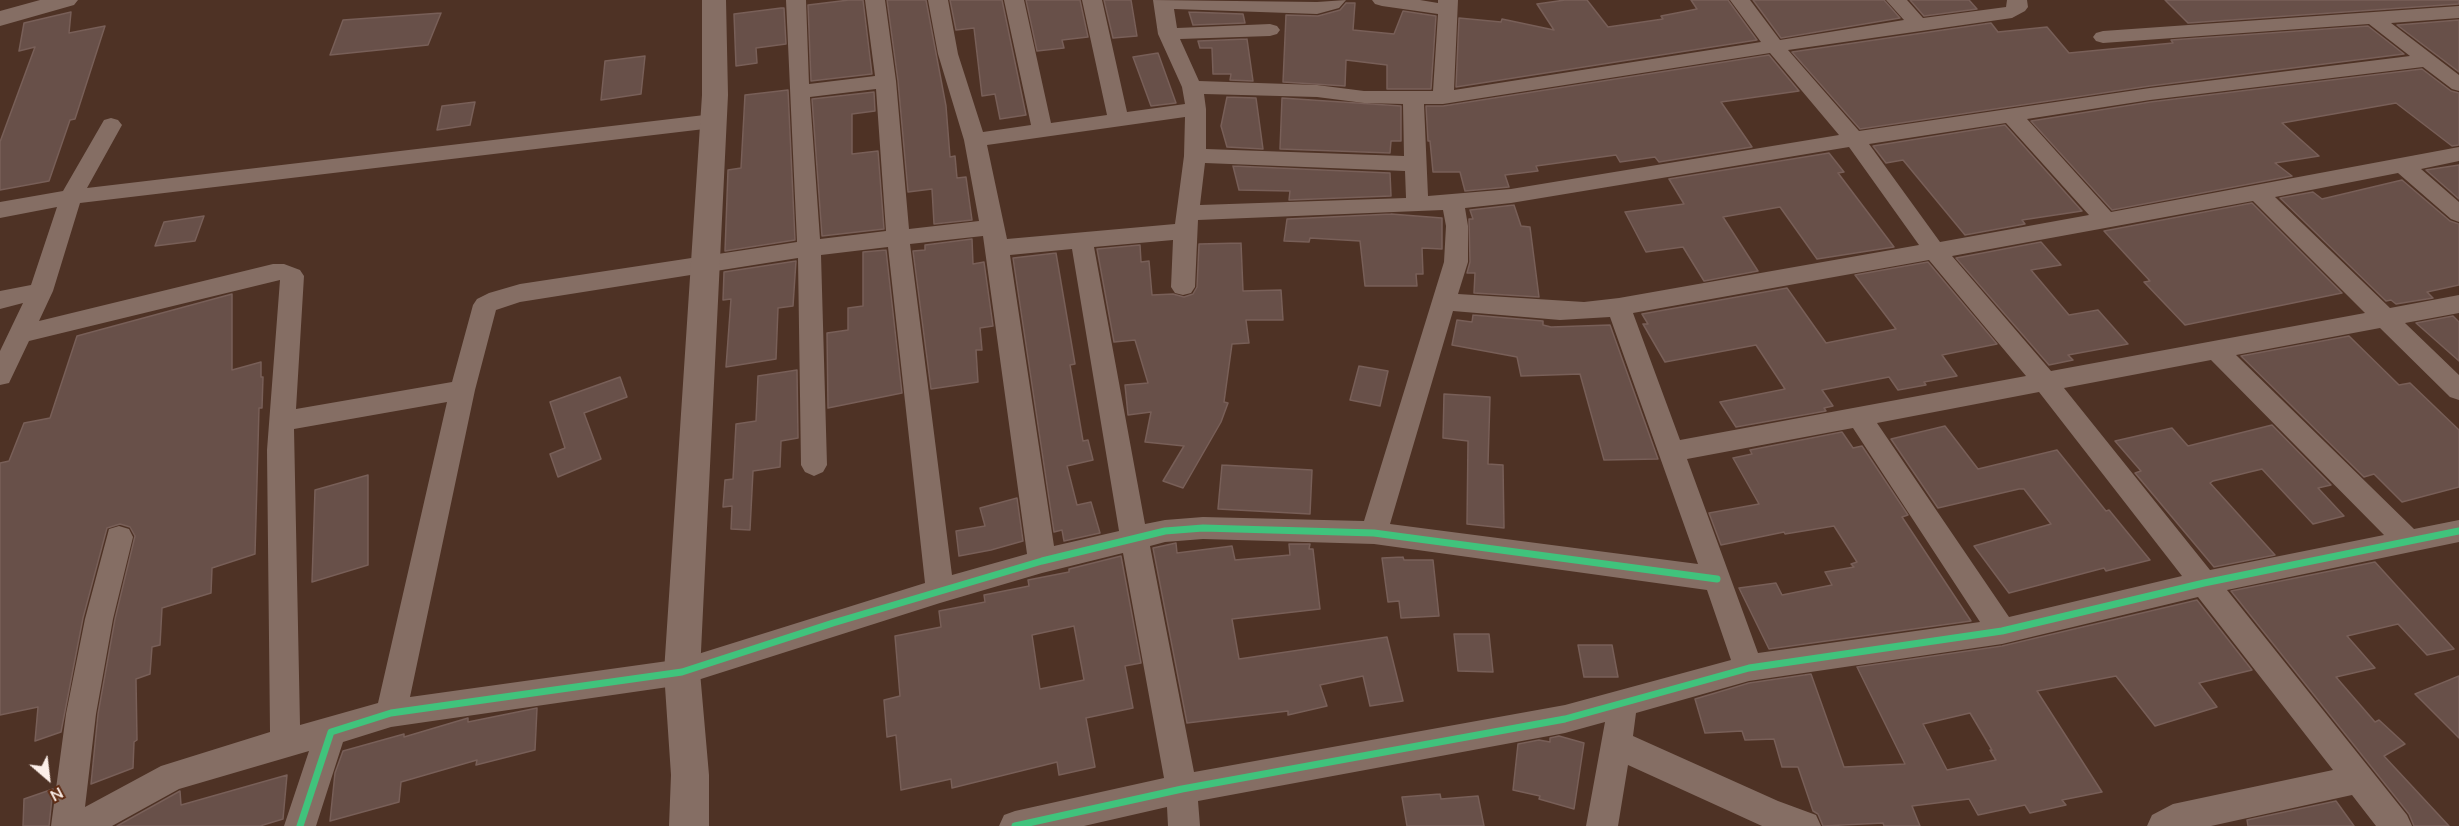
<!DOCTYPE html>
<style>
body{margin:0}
#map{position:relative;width:2459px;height:826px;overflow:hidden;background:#4e3225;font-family:"Nunito Sans",sans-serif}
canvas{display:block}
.north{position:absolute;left:18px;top:748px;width:60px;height:60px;-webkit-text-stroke:4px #5f2c14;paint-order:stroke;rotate:152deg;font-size:16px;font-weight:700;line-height:24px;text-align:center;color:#fcefe9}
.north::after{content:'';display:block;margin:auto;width:21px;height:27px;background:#fcefe9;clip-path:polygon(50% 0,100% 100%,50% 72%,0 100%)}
</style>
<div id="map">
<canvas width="2459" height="826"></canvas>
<div class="north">N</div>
</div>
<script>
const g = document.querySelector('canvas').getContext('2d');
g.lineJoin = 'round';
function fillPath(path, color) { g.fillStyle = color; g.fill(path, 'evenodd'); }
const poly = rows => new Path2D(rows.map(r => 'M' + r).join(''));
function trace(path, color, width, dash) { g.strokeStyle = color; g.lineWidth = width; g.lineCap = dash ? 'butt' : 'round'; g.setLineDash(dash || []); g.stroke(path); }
const building = poly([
 [849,0,863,0,872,74,811,81,808,5,849,0],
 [887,0,926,0,946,106,950,157,955,156,957,178,966,177,972,220,934,224,932,189,908,192,898,81,887,0],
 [950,0,1002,0,1026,115,1000,119,995,94,982,96,974,28,956,30,950,0],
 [1026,0,1080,0,1088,37,1062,40,1064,48,1037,51,1026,0],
 [1104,0,1131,0,1137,36,1113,38,1104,0],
 [1565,0,1587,0,1608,27,1663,19,1661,16,1697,9,1691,0,1728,0,1757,40,1456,87,1459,18,1501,22,1502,19,1554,30,1537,4,1565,0],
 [1753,0,1884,0,1900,18,1781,38,1753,0],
 [1910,0,1969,0,1977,9,1924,16,1910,0],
 [2165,0,2459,0,2459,4,2188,23,2165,0],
 [1346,3,1355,3,1353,30,1394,34,1403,11,1436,16,1431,89,1387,89,1387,65,1346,60,1345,86,1283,82,1286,15,1318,16,1340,10,1346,3],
 [781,8,784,8,786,44,756,48,757,63,736,66,734,14,781,8],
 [71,12,69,33,105,26,75,119,70,120,49,181,0,190,0,142,35,47,19,51,24,23,71,12],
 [1189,12,1243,14,1245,23,1193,25,1189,12],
 [441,13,428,45,330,55,343,20,441,13],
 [2459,20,2459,72,2397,25,2459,20],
 [1991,23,1998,32,2047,27,2069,53,2173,43,2171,40,2368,26,2404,54,2150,86,1860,129,1792,52,1991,23],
 [1247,39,1253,81,1230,80,1231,74,1213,74,1212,48,1200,48,1198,41,1247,39],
 [1158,53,1176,103,1151,106,1133,57,1158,53],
 [1769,55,1799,91,1721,102,1752,147,1659,162,1655,157,1620,162,1616,155,1536,166,1538,171,1505,175,1509,187,1465,191,1460,172,1433,172,1430,141,1428,141,1426,106,1443,106,1769,55],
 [645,56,641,94,601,100,605,61,645,56],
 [2422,69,2451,91,2459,93,2459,145,2452,146,2396,103,2282,123,2319,156,2275,163,2292,176,2112,210,2031,121,2150,102,2422,69],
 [788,90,795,240,725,251,728,170,741,168,745,95,788,90],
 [874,92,875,111,852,114,852,154,878,151,884,229,822,236,812,99,874,92],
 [1227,97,1256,98,1263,149,1227,147,1221,126,1227,97],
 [1282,98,1401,106,1401,141,1391,141,1390,153,1280,149,1282,98],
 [475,102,470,125,437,130,442,106,475,102],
 [2005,125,2082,211,2022,220,2025,224,1965,235,1903,160,1886,163,1873,146,2005,125],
 [1829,153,1844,172,1838,173,1894,247,1817,259,1780,207,1723,217,1758,271,1704,281,1683,247,1646,252,1625,212,1684,204,1669,179,1829,153],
 [2459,165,2459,199,2426,170,2459,165],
 [1233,166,1390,173,1391,196,1289,200,1290,191,1239,190,1233,166],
 [2402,180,2450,221,2459,224,2459,285,2427,292,2433,298,2396,304,2391,300,2386,301,2280,198,2313,192,2322,199,2402,180],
 [2252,203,2342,293,2185,325,2144,282,2150,281,2104,231,2252,203],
 [1514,205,1521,226,1530,227,1539,297,1474,293,1475,273,1467,273,1470,262,1469,219,1473,219,1470,210,1514,205],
 [1391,214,1442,218,1442,249,1422,248,1423,274,1416,274,1417,286,1365,286,1360,241,1310,238,1309,242,1284,241,1287,219,1391,214],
 [204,216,195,241,155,246,164,222,204,216],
 [972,239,973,264,984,262,993,326,980,328,982,350,976,350,978,382,931,389,913,251,925,250,925,245,972,239],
 [2041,242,2061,265,2031,270,2069,315,2098,310,2128,344,2068,355,2073,360,2049,365,1956,258,2041,242],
 [1241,243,1243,291,1281,290,1283,320,1246,320,1249,343,1232,344,1224,402,1228,403,1221,422,1183,488,1163,481,1184,446,1145,442,1151,412,1128,415,1125,385,1148,383,1135,340,1114,342,1097,249,1140,245,1141,262,1149,261,1152,295,1173,294,1184,297,1193,294,1197,287,1199,244,1241,243],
 [886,250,902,393,828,408,827,333,848,330,848,308,863,306,863,252,886,250],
 [1056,253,1075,364,1070,365,1083,441,1088,440,1093,460,1067,466,1077,505,1091,502,1100,533,1064,541,1062,530,1054,532,1013,258,1056,253],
 [796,261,793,306,778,308,776,359,726,367,731,299,723,300,724,272,796,261],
 [1928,262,1997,344,1942,355,1957,376,1924,382,1926,385,1898,390,1889,377,1822,390,1833,406,1824,408,1826,411,1736,427,1720,402,1785,389,1756,345,1665,362,1643,324,1648,324,1642,314,1787,288,1826,343,1896,329,1855,275,1928,262],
 [232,294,232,370,261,362,261,377,263,377,262,408,259,408,255,554,212,568,211,593,162,608,160,645,152,647,150,674,136,679,137,740,134,742,133,768,91,784,98,714,115,619,135,536,130,527,120,524,107,528,83,618,61,732,35,741,38,707,0,715,0,463,9,461,24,423,50,418,77,336,232,294],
 [1473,315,1543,321,1543,325,1551,327,1610,325,1658,459,1604,460,1580,374,1521,376,1517,357,1452,345,1457,320,1472,322,1473,315],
 [2453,316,2459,322,2459,361,2416,323,2453,316],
 [2349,336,2399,385,2410,383,2459,430,2459,487,2402,502,2374,474,2364,477,2241,356,2349,336],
 [1359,366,1388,371,1380,406,1350,400,1359,366],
 [797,370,798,438,781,441,780,467,753,471,750,530,731,529,732,506,723,507,725,480,733,479,736,424,756,421,758,376,797,370],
 [620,377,627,397,584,413,601,459,558,477,550,454,565,448,550,402,620,377],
 [1444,394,1490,397,1488,464,1503,465,1504,528,1467,524,1468,441,1443,438,1444,394],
 [2272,425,2331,485,2318,488,2344,516,2313,524,2262,469,2213,481,2210,483,2275,555,2214,567,2135,473,2141,471,2115,441,2172,428,2188,446,2272,425],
 [1945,426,1978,469,2057,450,2106,511,2109,510,2150,560,2106,571,2104,568,2009,593,1974,546,2051,524,2024,489,2019,489,1938,508,1891,439,1945,426],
 [1842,432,1853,448,1862,446,1908,515,1902,517,1971,621,1769,649,1739,588,1776,583,1782,595,1832,585,1825,572,1854,567,1851,564,1857,562,1834,526,1785,534,1784,532,1721,545,1709,513,1759,504,1733,458,1752,454,1750,450,1842,432],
 [1222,465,1312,470,1310,514,1218,509,1222,465],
 [368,475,368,565,312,582,315,490,368,475],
 [1017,498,1023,541,991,550,959,556,956,531,985,526,980,508,1017,498],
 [1176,543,1177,553,1232,546,1235,560,1290,555,1289,544,1310,544,1309,549,1313,549,1320,609,1232,619,1239,659,1387,637,1403,701,1370,706,1363,676,1320,685,1327,706,1288,715,1288,711,1187,723,1153,548,1176,543],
 [1121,556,1141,663,1125,666,1133,708,1086,718,1095,767,1059,775,1057,762,952,788,951,779,901,790,896,735,887,737,884,700,900,696,895,636,941,627,939,611,985,602,984,595,1029,586,1028,580,1069,572,1069,569,1121,556],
 [1074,626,1084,680,1040,689,1032,635,1074,626],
 [1403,557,1404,560,1433,560,1439,616,1401,618,1399,601,1388,602,1382,558,1403,557],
 [2375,562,2454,649,2427,655,2398,624,2347,636,2375,668,2336,677,2375,722,2379,720,2405,744,2384,756,2449,826,2414,826,2409,814,2231,591,2375,562],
 [2197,600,2252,670,2199,683,2217,707,2155,726,2116,676,2037,691,2102,792,2062,800,2066,805,2030,813,2025,805,1978,815,1969,799,1912,806,1920,826,1884,826,1883,823,1823,826,1818,814,1813,811,1798,767,1782,767,1774,739,1745,740,1742,731,1705,733,1695,699,1749,683,1811,674,1844,767,1905,764,1857,667,2002,646,2197,600],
 [1970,713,1992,750,1990,750,1996,760,1947,770,1923,724,1970,713],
 [1454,634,1489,634,1493,672,1458,671,1454,634],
 [1578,645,1612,645,1618,677,1584,677,1578,645],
 [2459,676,2459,738,2415,694,2459,676],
 [537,708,535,750,476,765,477,760,401,782,399,802,330,821,335,773,343,751,404,734,404,737,468,718,468,722,537,708],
 [1559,736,1584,743,1574,809,1539,799,1540,796,1513,790,1518,744,1539,740,1550,742,1550,738,1559,736],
 [287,775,283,819,260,826,117,826,180,791,181,805,287,775],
 [53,789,49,826,23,826,24,799,53,789],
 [1440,794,1441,799,1478,796,1484,826,1407,826,1402,797,1440,794],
 [2336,801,2354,826,2248,826,2247,820,2336,801]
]);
fillPath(building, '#685049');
trace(building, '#785f58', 1.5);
fillPath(poly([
 [786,0,806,0,809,84,875,76,865,0,885,0,896,81,909,229,979,221,964,140,938,54,928,0,948,0,958,54,983,132,1031,125,1004,0,1024,0,1051,123,1107,115,1082,0,1102,0,1127,112,1185,104,1182,87,1158,34,1153,0,1317,2,1346,0,1339,8,1317,14,1174,9,1177,28,1270,24,1277,26,1280,30,1277,34,1270,36,1180,39,1199,81,1317,85,1364,91,1433,91,1438,14,1382,6,1375,4,1372,0,1420,0,1438,3,1438,0,1458,0,1454,90,1761,42,1730,0,1750,0,1780,40,1904,20,1886,0,1907,0,1923,18,2006,7,2007,0,2027,0,2028,7,2025,11,2012,18,1788,50,1859,131,2150,88,2410,56,2369,24,2103,43,2096,41,2093,37,2096,33,2103,31,2459,6,2459,18,2391,23,2459,75,2459,91,2452,89,2423,67,2150,100,2027,119,2111,212,2459,147,2459,161,2421,169,2459,202,2459,222,2451,219,2398,173,2275,197,2390,308,2459,295,2459,313,2405,323,2459,375,2459,400,2450,397,2380,328,2236,355,2414,529,2459,520,2459,542,2227,590,2407,815,2412,826,2376,826,2352,795,2211,826,2147,826,2152,815,2173,804,2333,770,2198,597,2002,644,1749,681,1636,713,1633,736,1778,801,1816,815,1821,826,1762,826,1628,765,1618,826,1586,826,1605,722,1565,733,1198,801,1200,826,1168,826,1167,807,1084,826,999,826,1004,815,1015,811,1164,778,1123,553,1042,573,940,603,682,685,391,727,343,742,316,826,284,826,309,751,179,789,112,826,51,826,66,714,85,619,109,529,119,526,129,529,133,537,113,619,96,714,85,807,161,766,270,732,267,450,280,280,29,341,9,383,0,385,0,351,23,303,0,309,0,291,31,285,57,207,0,218,0,202,63,191,104,120,111,118,118,120,122,125,87,188,713,114,720,116,723,121,720,126,713,128,80,203,53,291,39,321,273,264,284,264,300,270,304,276,296,409,452,382,473,305,477,299,489,293,520,284,797,242,786,0],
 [1770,53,1839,135,1511,189,1428,196,1424,104,1443,104,1770,53],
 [876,89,886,231,820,239,810,97,876,89],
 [1204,94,1317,97,1364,103,1403,104,1404,156,1206,149,1206,109,1204,94],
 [1185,117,1184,156,1175,224,1007,239,987,145,1185,117],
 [2006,123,2089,215,1940,242,1869,144,2006,123],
 [1849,147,1919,245,1619,298,1584,302,1458,294,1468,262,1468,226,1465,208,1511,203,1849,147],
 [1205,163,1405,171,1406,198,1200,205,1205,163],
 [2253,201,2365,313,2051,371,1952,256,2253,201],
 [1443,210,1446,226,1444,262,1364,521,1203,517,1165,520,1145,524,1094,247,1173,240,1171,287,1175,293,1183,295,1191,293,1195,287,1198,220,1443,210],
 [983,236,1027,554,952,575,910,244,983,236],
 [888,247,925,583,682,659,410,697,475,390,496,310,520,302,798,258,801,465,805,472,814,476,823,472,827,465,821,255,888,247],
 [1072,249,1119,531,1054,546,1010,255,1072,249],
 [1929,260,2026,376,1680,440,1633,313,1929,260],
 [1453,311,1560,320,1610,317,1698,564,1390,524,1453,311],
 [2211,360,2384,535,2210,570,2064,388,2211,360],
 [2039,392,2182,576,2009,617,1877,423,2039,392],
 [447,402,378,703,300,725,294,429,447,402],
 [1853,428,1980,622,1758,653,1687,459,1853,428],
 [1203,539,1374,544,1707,590,1731,660,1565,705,1194,772,1150,546,1165,542,1203,539]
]), '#856e64');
fillPath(poly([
 [40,0,78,0,74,5,0,26,0,11,40,0],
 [702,0,726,0,728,95,700,672,709,775,709,826,669,826,671,775,664,672,702,95,702,0]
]), '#856e64');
trace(poly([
 [300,826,331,732,391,713,682,672,833,623,1042,561,1165,531,1203,528,1374,533,1717,579],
 [1015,826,1182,789,1565,719,1749,668,2002,631,2204,583,2459,531]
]), '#40c37c', 7);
</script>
